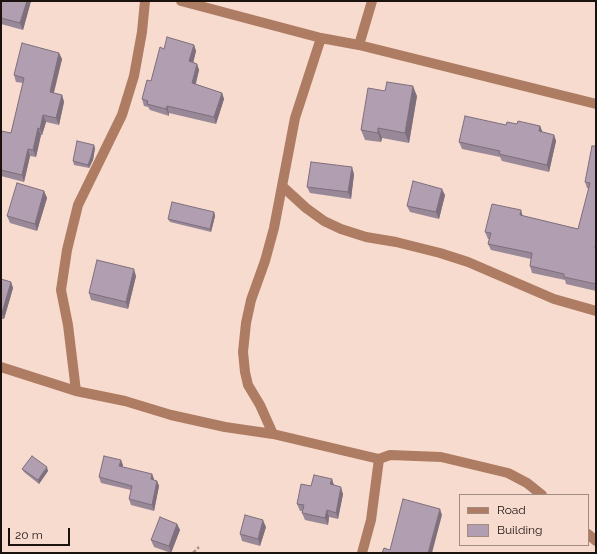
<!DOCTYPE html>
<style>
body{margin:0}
#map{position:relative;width:597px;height:554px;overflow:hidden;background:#f8dbcf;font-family:Raleway,sans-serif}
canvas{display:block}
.frame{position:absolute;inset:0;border:2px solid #1b120e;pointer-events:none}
.legend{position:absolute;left:459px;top:494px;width:130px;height:52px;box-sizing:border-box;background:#f8dbcf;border:1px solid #a08b82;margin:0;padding:5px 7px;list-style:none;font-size:12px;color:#1b120e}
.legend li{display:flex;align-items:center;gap:8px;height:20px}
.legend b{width:20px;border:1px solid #a08b82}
.scale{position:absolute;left:8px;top:528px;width:62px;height:18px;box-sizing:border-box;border:2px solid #1b120e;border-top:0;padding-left:5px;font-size:12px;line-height:14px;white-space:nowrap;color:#1b120e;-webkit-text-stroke:3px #f8dbcf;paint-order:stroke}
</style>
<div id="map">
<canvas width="597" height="554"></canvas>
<div class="frame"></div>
<ul class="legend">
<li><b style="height:5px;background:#ae7c62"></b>Road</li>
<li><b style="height:11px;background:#b29eb1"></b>Building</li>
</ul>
<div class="scale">20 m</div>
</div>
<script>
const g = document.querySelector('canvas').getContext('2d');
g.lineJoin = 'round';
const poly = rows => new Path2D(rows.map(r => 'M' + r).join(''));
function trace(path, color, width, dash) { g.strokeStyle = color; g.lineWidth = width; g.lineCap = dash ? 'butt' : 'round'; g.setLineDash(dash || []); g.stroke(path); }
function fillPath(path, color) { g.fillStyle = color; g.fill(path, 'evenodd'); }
trace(poly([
 [193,553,199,547]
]), '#ab958c', 2.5, [4, 2]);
trace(poly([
 [181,1,321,38,359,45,596,104],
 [359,45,372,1],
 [282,186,306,208,324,221,341,229,366,237,396,242,440,253,468,262,554,299,596,311],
 [1,367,76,391,125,401,171,415,225,427,273,434,379,459,390,455,441,457,508,473,527,483,542,495],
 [76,391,68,325,61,290,67,250,78,205,122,115,134,76,142,32,145,1],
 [273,434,260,405,248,385,245,372,243,352,246,323,251,300,265,261,274,228,295,118,321,38],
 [588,534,596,541],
 [362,553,371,520,379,459]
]), '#ae7c62', 10);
fillPath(poly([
 [31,1,23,30,1,24,1,3],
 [194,45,196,51,193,62,197,64,199,70,196,84,222,93,224,99,216,124,169,113,169,116,150,110,148,107,144,106,142,99,151,81,164,49],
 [59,53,62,59,54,93,62,95,64,102,59,125,46,122,42,135,41,135,36,157,30,156,24,182,1,176,1,131,11,133,23,83,16,82,14,75],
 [417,96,409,143,382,138,381,142,365,140,361,130],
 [517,124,540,126,542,132,554,135,556,141,549,172,502,161,500,157,462,149,459,142,506,125],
 [596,146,596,291,566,284,565,280,532,273,530,266,531,259,491,250,488,244,489,239,488,239,485,232,523,216,578,229,589,189,587,188,585,182],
 [95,148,93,160,89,168,74,165,73,161],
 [354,174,351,199,310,193,307,187],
 [44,191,47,198,37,231,10,223,7,216],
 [445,195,439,219,410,212,407,206],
 [214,212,215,216,211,232,170,222,168,219],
 [136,276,128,309,91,300,89,293],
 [1,279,11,282,13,288,4,319,1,319],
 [123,465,122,467,152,474,154,480,157,481,159,486,154,511,131,505,129,499,131,490,101,483,99,477],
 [22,469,48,471,39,484,24,472],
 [332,479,334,485,343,494,338,519,329,517,328,525,305,520,302,513,302,511,300,511,297,504],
 [177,524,180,530,171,553,154,547,151,540],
 [266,527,260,546,242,541,240,534]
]), '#998898');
fillPath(poly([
 [27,1,31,1,23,30,20,23],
 [194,45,196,51,192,68,189,61],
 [59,53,62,59,52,99,50,92],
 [197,64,199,70,194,89,192,83],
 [413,86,417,96,409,143,405,133],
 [222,93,224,99,216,124,214,117],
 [62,95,64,102,59,125,56,118],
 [167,106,169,113,169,116,166,109],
 [43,115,46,122,42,135,40,129],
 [540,126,543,133,539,131],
 [38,128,41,135,36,157,33,150],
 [378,128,382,138,381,142,378,133],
 [554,135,556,141,549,172,547,165],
 [94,145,95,148,93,160,89,168,88,165],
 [28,149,30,156,24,182,22,175],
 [352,167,354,174,351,199,348,192],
 [442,189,445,195,439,219,436,212],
 [44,191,47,198,37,231,35,224],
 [521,210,523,217,520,215],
 [214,212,215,216,211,232,210,229],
 [134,269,136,276,128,309,126,302],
 [11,282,13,288,4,319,2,313],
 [121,460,123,465,121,472,119,466],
 [47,467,48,471,39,484,38,480],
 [152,474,154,479,153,485,151,479],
 [332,479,334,486,330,484],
 [157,481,159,486,154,511,152,505],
 [341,487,343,494,338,519,336,513],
 [440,509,442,515,432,553,428,553],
 [327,510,329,517,328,525,325,518],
 [263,520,266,527,260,546,258,539],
 [177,524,180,530,171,553,169,546]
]), '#7d6f7c');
const building = poly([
 [2,1,27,1,20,23,1,18,1,3,2,1],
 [167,37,194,45,189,61,197,64,192,83,222,93,214,117,167,106,166,109,147,104,148,101,142,99,147,80,151,81,160,47,164,49,167,37],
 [22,43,59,53,50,92,62,95,56,118,43,115,40,129,38,128,33,150,28,149,22,175,1,170,1,131,11,133,24,78,14,75,22,43],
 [387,82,413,86,405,133,378,128,378,133,361,130,368,88,385,91,387,82],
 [465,116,506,125,507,122,517,124,518,121,540,126,539,131,554,135,547,165,499,154,500,151,459,142,465,116],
 [77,141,94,145,91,157,88,165,73,161,77,141],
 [592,146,596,146,596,243,595,248,596,248,596,284,564,277,564,274,530,266,532,253,488,244,491,233,485,232,492,204,521,210,520,215,578,229,590,183,585,182,592,146],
 [311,162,352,167,348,192,307,187,311,162],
 [413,181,442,189,436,212,407,206,413,181],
 [17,183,44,191,35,224,7,216,17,183],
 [172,202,214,212,210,229,168,219,172,202],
 [97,260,134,269,126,302,89,293,97,260],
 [1,279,11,282,2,313,1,313,1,279],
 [32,456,47,467,38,480,22,469,32,456],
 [104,456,121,460,119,466,152,474,151,479,157,481,152,505,129,499,132,486,99,477,104,456],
 [314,475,332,479,330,484,341,487,336,513,327,510,325,518,302,513,304,505,297,504,301,484,311,486,314,475],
 [403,499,440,509,428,553,382,553,384,548,390,550,403,499],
 [245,515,263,520,258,539,240,534,245,515],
 [160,517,177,524,169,546,151,540,160,517]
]);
fillPath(building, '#b29eb1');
trace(building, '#7d6f7c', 1);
</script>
